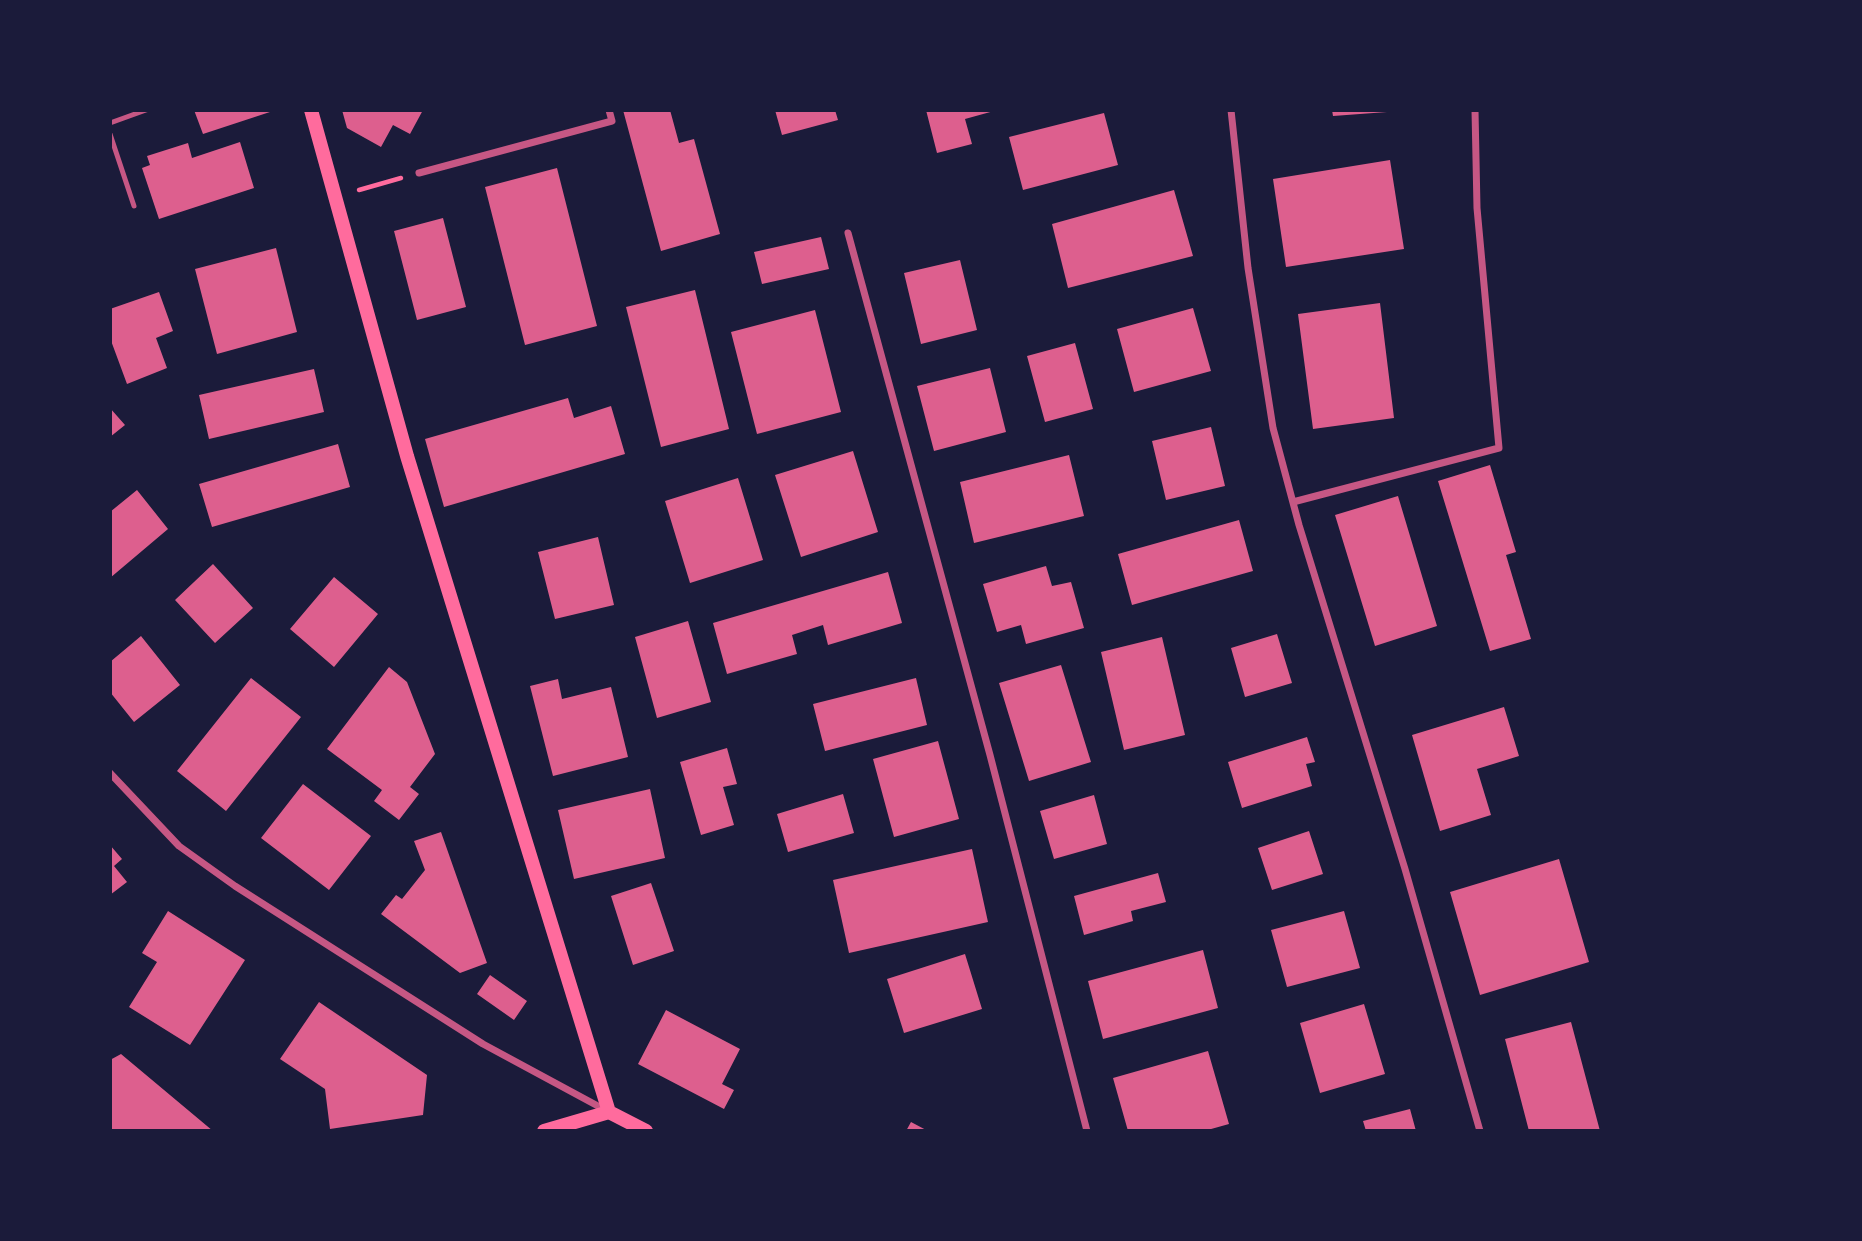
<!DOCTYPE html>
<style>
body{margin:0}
#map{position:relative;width:1862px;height:1241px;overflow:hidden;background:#1b1b3a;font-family:"Alegreya Sans",sans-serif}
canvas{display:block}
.frame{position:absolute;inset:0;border:112px solid #1b1b3a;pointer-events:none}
</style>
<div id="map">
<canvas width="1862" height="1241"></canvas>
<div class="frame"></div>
</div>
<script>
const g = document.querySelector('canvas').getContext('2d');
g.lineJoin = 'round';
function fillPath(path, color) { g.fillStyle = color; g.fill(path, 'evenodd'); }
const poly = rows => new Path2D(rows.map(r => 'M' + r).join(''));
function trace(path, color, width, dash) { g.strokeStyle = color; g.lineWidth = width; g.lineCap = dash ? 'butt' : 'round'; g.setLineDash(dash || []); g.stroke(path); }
fillPath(poly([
 [194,110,272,110,273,111,203,134],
 [342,110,423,110,410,134,393,125,381,147,347,128],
 [623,110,670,110,679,143,694,139,720,234,661,251],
 [775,110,835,110,838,120,782,135],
 [926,110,994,110,994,111,965,119,972,144,937,153],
 [1332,110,1387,110,1387,112,1333,116],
 [1104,113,1118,165,1023,190,1009,137],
 [240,142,254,188,159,219,142,168,150,165,147,156,188,143,192,158],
 [1390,160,1404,249,1286,267,1273,179],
 [557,168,597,326,525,345,485,187],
 [1174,190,1193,256,1068,288,1052,224],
 [443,218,466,307,417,320,394,231],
 [821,237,829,269,762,284,754,252],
 [276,248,297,332,217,354,195,269],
 [960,260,977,330,921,344,904,273],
 [695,290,729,429,661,447,626,307],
 [159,292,173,331,156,338,167,368,127,384,110,338,110,309],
 [1380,303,1394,418,1313,429,1298,314],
 [1193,308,1211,371,1134,392,1117,329],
 [815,310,841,412,757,434,731,332],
 [1075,343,1093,409,1045,422,1027,356],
 [990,368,1006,432,934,451,917,386],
 [314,369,324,412,209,439,199,395],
 [568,398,574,418,611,406,625,454,444,507,425,439],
 [110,408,125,425,110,437],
 [1211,427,1225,486,1166,500,1152,441],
 [338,444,350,487,212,527,199,484],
 [853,451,878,532,801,557,775,475],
 [1069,455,1084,516,974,543,960,482],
 [1490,465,1516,552,1506,555,1531,639,1490,651,1438,481],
 [738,478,763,560,690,583,665,501],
 [137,490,168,529,110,578,110,512],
 [1398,496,1437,626,1375,646,1335,515],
 [1239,520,1253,571,1132,605,1118,554],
 [598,537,614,605,555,619,538,552],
 [213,564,253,608,215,643,175,600],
 [1046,566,1052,586,1071,582,1084,628,1026,644,1021,625,997,632,983,584],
 [888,572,902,623,828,645,823,625,792,635,797,654,727,674,713,623],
 [334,577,378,614,334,667,290,629],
 [688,621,711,702,657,718,635,637],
 [1277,634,1292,683,1245,697,1231,648],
 [141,636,180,685,134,722,110,692,110,662],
 [1162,637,1185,735,1124,750,1101,652],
 [1061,665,1091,762,1029,781,999,683],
 [389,667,407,682,435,754,410,787,419,794,399,820,374,801,382,790,327,749],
 [251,678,301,717,226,811,177,771],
 [916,678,927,725,825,751,813,704],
 [558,679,562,699,611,687,628,757,553,776,530,686],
 [1504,707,1519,756,1477,769,1491,815,1440,831,1412,735],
 [1307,737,1315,762,1306,764,1312,786,1242,808,1228,762],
 [938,741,959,819,894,837,873,759],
 [727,748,737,784,723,787,734,825,701,835,680,762],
 [303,784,371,836,329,890,261,838],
 [650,789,665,858,574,879,558,810],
 [843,794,854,833,788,852,777,814],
 [1094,795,1107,844,1054,859,1040,811],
 [1309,831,1323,874,1272,890,1258,848],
 [441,832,487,963,460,973,381,914,396,895,402,899,425,870,414,841],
 [110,845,122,859,114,866,127,882,110,895],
 [972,849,988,922,849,953,833,880],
 [1559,859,1589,962,1480,995,1450,892],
 [1158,873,1166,902,1131,911,1133,921,1084,935,1074,896],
 [651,883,674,951,633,965,611,896],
 [168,911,245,960,190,1045,129,1007,157,962,142,953],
 [1344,911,1360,968,1287,987,1271,930],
 [1203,950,1218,1008,1103,1039,1088,981],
 [965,954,982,1009,904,1033,887,979],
 [490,975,527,1001,514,1020,477,994],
 [319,1002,427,1075,423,1115,330,1129,325,1089,280,1059],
 [1364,1004,1385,1074,1320,1093,1300,1023],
 [666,1010,740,1049,722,1084,734,1090,724,1109,638,1064],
 [1571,1022,1600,1131,1529,1131,1505,1039],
 [1208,1051,1229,1124,1204,1131,1128,1131,1113,1078],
 [121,1054,213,1131,110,1131,110,1060],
 [1410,1109,1416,1131,1366,1131,1363,1121],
 [911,1122,928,1131,906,1131]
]), '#dd5f8e');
trace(poly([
 [359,190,401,178]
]), '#ff6b9d', 4.5);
trace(poly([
 [110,123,146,110],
 [110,134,134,206]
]), '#c65784', 5);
trace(poly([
 [1231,110,1248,268,1273,428,1299,525,1405,869,1480,1131],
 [419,173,612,121,609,110],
 [848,233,990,755,1087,1131],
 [1293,502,1499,448,1477,208,1475,110],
 [110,773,179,846,235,886,483,1044,609,1112]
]), '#c65784', 7);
trace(poly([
 [311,110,407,456,609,1112],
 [544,1131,609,1112,646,1131]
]), '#ff6b9d', 14);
</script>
